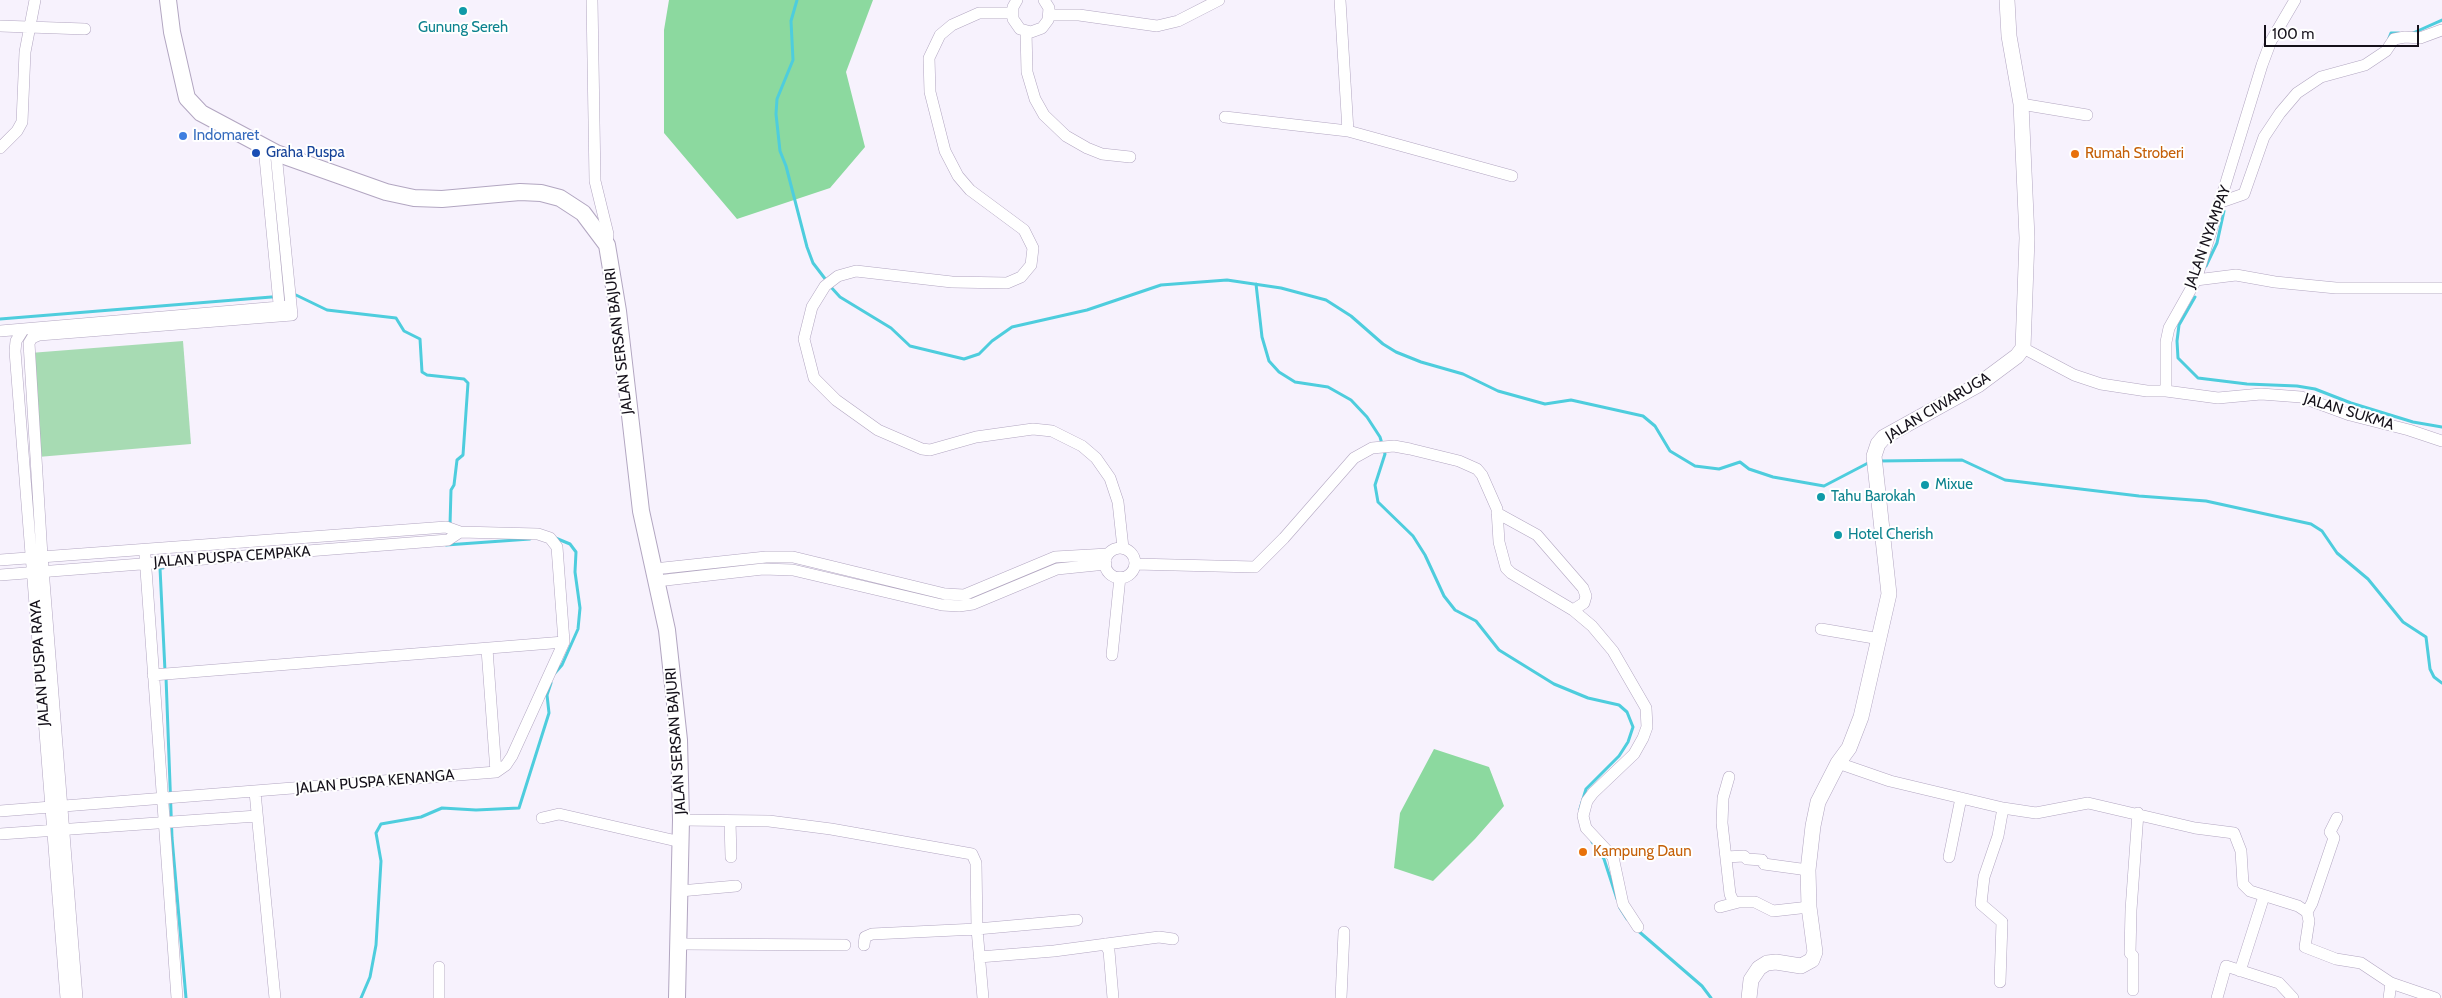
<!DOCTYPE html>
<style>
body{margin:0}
#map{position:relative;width:2442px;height:998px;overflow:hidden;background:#f7f2fd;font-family:Cabin,sans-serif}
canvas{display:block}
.scale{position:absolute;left:2264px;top:25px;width:155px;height:22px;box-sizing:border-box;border:2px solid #15111a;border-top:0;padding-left:6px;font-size:15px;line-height:18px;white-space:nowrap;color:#15111a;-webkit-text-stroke:4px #fff;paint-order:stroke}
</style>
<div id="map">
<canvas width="2442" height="998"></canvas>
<div class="scale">100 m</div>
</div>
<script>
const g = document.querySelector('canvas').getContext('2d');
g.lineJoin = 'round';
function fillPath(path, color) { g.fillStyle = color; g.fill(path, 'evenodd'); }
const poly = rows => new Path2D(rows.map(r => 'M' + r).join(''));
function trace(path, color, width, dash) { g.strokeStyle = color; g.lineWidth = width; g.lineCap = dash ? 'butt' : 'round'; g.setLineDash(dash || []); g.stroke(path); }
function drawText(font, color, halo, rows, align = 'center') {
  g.font = font + ' Cabin,sans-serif'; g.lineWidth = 4; g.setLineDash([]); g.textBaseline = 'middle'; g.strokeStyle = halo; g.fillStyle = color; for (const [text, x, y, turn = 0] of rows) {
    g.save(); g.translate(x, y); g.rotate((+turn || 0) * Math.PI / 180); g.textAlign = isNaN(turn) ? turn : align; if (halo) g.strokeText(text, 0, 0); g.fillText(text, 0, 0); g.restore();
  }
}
fillPath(poly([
 [183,341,191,444,38,457,30,353]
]), '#a7dbb3');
fillPath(poly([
 [669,0,873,0,846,72,865,147,830,188,737,219,664,133,664,30],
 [1434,749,1489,767,1504,806,1475,839,1433,881,1394,868,1400,813]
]), '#8cd99f');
trace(poly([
 [797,0,791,21,793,60,777,99,776,114,780,151,786,166,807,247,813,263,826,280],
 [2413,33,2442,20],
 [2389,38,2391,33,2399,33],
 [2206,266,2217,243,2224,211],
 [1256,284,1262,337,1269,361,1279,372,1295,382,1328,387,1351,400,1367,417,1380,437,1385,454,1375,485,1378,502,1413,536,1425,555,1444,596,1455,610,1476,621,1499,650,1554,684,1588,698,1619,705,1627,712,1633,727,1628,742,1619,756,1586,789,1580,809],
 [830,286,840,297,891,328,910,346,964,359,979,354,992,341,1012,327,1087,310,1161,285,1227,280,1281,288,1326,300,1351,316,1383,344,1396,352,1421,362,1463,374,1498,391,1545,404,1571,400,1643,416,1655,426,1670,451,1695,466,1719,469,1740,462,1749,469,1773,477,1824,486,1870,462],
 [2195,297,2179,325,2177,341,2178,358,2198,378,2247,384,2297,386,2315,389,2351,403,2413,422,2442,427],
 [0,319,296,295,327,310,396,318,404,331,420,339,422,372,427,375,464,379,468,383,463,455,457,460,454,485,451,490,450,525],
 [1878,461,1962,460,2005,480,2139,496,2206,501,2311,524,2322,531,2337,553,2368,579,2403,622,2426,637,2430,669,2434,677,2442,683],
 [553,537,570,544,576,552,575,572,580,608,578,629,562,665,555,673],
 [446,545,530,539],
 [163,568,160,568,165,671],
 [166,677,172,838,186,998],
 [1592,842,1604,859,1617,899],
 [1620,908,1627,919],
 [1636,929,1702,986,1711,998],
 [361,998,370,977,376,945,381,861,376,833,381,824,421,817,442,808,476,810,519,808,549,713,547,695,551,683]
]), '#4ecddd', 3);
const minor = poly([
 [592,0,595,181,608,234,607,245],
 [1017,0,1013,7,1013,19,1020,29,1031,32,1042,28,1048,20,1049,8,1044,0],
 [1340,0,1348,131,1512,176],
 [1012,13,979,13,952,25,940,35,929,58,930,92,945,151,958,176,970,190,1024,230,1033,248,1031,265,1021,277,1007,283,952,282,856,271,838,276,825,286,812,307,804,339,814,378,836,400,878,430,922,449,930,450,976,437,1033,429,1052,431,1082,446,1096,458,1110,478,1118,502,1123,548],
 [1050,15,1079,15,1157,26,1178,21,1219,0],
 [0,26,85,29],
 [1026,31,1027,72,1035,99,1044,115,1066,136,1087,148,1102,154,1130,157],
 [2021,104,2087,115],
 [1225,117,1348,131],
 [264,147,280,314],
 [0,148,17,131,22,122,25,52,35,0],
 [2221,202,2244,194,2264,137,2280,113,2297,93,2321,77,2365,65,2386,51,2394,39,2405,37,2420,38,2442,30],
 [2196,280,2236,275,2275,282,2336,288,2442,288],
 [23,330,16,341,15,351,66,998],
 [0,331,291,306],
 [2023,348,2074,375,2101,384,2147,391,2166,391,2218,398,2261,394,2301,397,2350,415,2409,430,2442,441],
 [2166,391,2166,342,2169,328,2196,280,2262,65,2271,41,2295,0],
 [1497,513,1537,535,1583,588,1586,596,1584,603,1573,610],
 '1105 563a15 15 0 1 1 30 0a15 15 0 1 1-30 0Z',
 [145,556,177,998],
 [0,560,446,527,460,532,538,534,550,538,557,547,564,642,512,756,506,765,496,772,0,811],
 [1135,564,1255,567,1284,538,1354,458,1372,448,1394,446,1410,449,1459,461,1477,469,1482,475,1497,509,1499,542,1506,568,1511,573,1573,610,1592,626,1613,651,1646,708,1647,727,1643,738,1634,754,1593,793,1587,801,1583,816,1586,828,1613,857,1623,904,1638,927],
 [654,569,766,557,793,557,945,594,964,595,1055,557,1108,554],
 [0,575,448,540,460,532],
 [657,581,763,569,793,570,942,605,959,606,973,604,1057,569,1106,564],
 [1821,629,1880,639],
 [487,649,496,772],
 [1112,655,1120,577],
 [153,675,564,642],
 [1838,763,1890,781,2003,808,2036,813,2088,803,2195,828,2234,833,2241,851,2243,884,2250,891,2298,906,2307,912,2309,921,2305,947,2336,959,2361,963,2391,983,2435,998],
 [1729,777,1723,798,1722,823,1730,894,1734,903],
 [255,792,275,998],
 [542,818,559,814,681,842],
 [681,820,769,821,831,829,972,854,976,863,977,929,983,998],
 [730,821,731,857],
 [0,834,257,816],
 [1726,857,1744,856,1747,859,1762,860,1764,864,1808,870],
 [1949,857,1961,798],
 [680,891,736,886],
 [1720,907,1739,902,1755,902,1773,911,1809,907],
 [2307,912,2312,903,2334,838,2330,832,2337,818],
 [680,944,845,945],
 [1105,944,1109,951,1113,998],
 [864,945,865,937,872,934,977,929,1077,920],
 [979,957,1054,951,1159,937,1173,939],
 [2240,971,2264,896],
 [2000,982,2002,922,1981,904,1984,877,1998,836,2003,808],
 [2133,990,2133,956,2130,953,2131,910,2138,813],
 [77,998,42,556,29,343,32,338,39,335,292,315,276,153],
 [439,998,439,967],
 [1341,998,1344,932],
 [2217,998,2226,966,2279,983,2293,998],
 [2389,998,2391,983]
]);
const tertiary = poly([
 [1749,998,1751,980,1759,968,1767,963,1776,962,1801,966,1812,960,1815,952,1809,907,1808,870,1813,826,1818,802,1838,763,1849,748,1861,717,1889,594,1874,456,1878,444,1884,437,1978,385,2017,356,2023,348,2027,238,2021,104,2009,36,2007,0]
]);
const secondary = poly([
 [168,0,172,32,187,98,201,113,276,153,386,192,414,198,442,199,520,192,541,193,560,198,583,213,607,245,618,311,641,511,667,630,679,740,681,820,677,998]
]);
trace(minor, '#b2a6c1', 12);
trace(tertiary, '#b2a6c1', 16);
trace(secondary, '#b2a6c1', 18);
trace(minor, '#fff', 11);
trace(tertiary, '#fff', 15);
trace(secondary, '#fff', 16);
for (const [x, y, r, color] of [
 [463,11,5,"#0f9aa8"],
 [183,136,5,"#3f7fe0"],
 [256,153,5,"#1a4fb4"],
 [2075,154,5,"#e8710a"],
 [1925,485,5,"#0f9aa8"],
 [1821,497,5,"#0f9aa8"],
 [1838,535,5,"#0f9aa8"],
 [1583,852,5,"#e8710a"]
]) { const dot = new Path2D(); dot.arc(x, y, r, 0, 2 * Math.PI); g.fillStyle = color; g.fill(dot); trace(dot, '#fff', 2); }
drawText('15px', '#0d838f', '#fff', [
 ["Gunung Sereh",463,28,"center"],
 ["Mixue",1935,485],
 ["Tahu Barokah",1831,497],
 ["Hotel Cherish",1848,535]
], 'left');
drawText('15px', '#366cbe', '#fff', [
 ["Indomaret",193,136]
], 'left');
drawText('15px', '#164399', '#fff', [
 ["Graha Puspa",266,153]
], 'left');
drawText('15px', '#c56008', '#fff', [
 ["Rumah Stroberi",2085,154],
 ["Kampung Daun",1593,852]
], 'left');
drawText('15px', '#15111a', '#fff', [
 ["JALAN NYAMPAY",2208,237,-70],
 ["JALAN SERSAN BAJURI",619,341,-97],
 ["JALAN CIWARUGA",1938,407,-31],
 ["JALAN SUKMA",2349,412,17],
 ["JALAN PUSPA CEMPAKA",232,557,-4],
 ["JALAN PUSPA RAYA",40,663,-94],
 ["JALAN SERSAN BAJURI",676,741,-94],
 ["JALAN PUSPA KENANGA",375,782,-5]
]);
</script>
